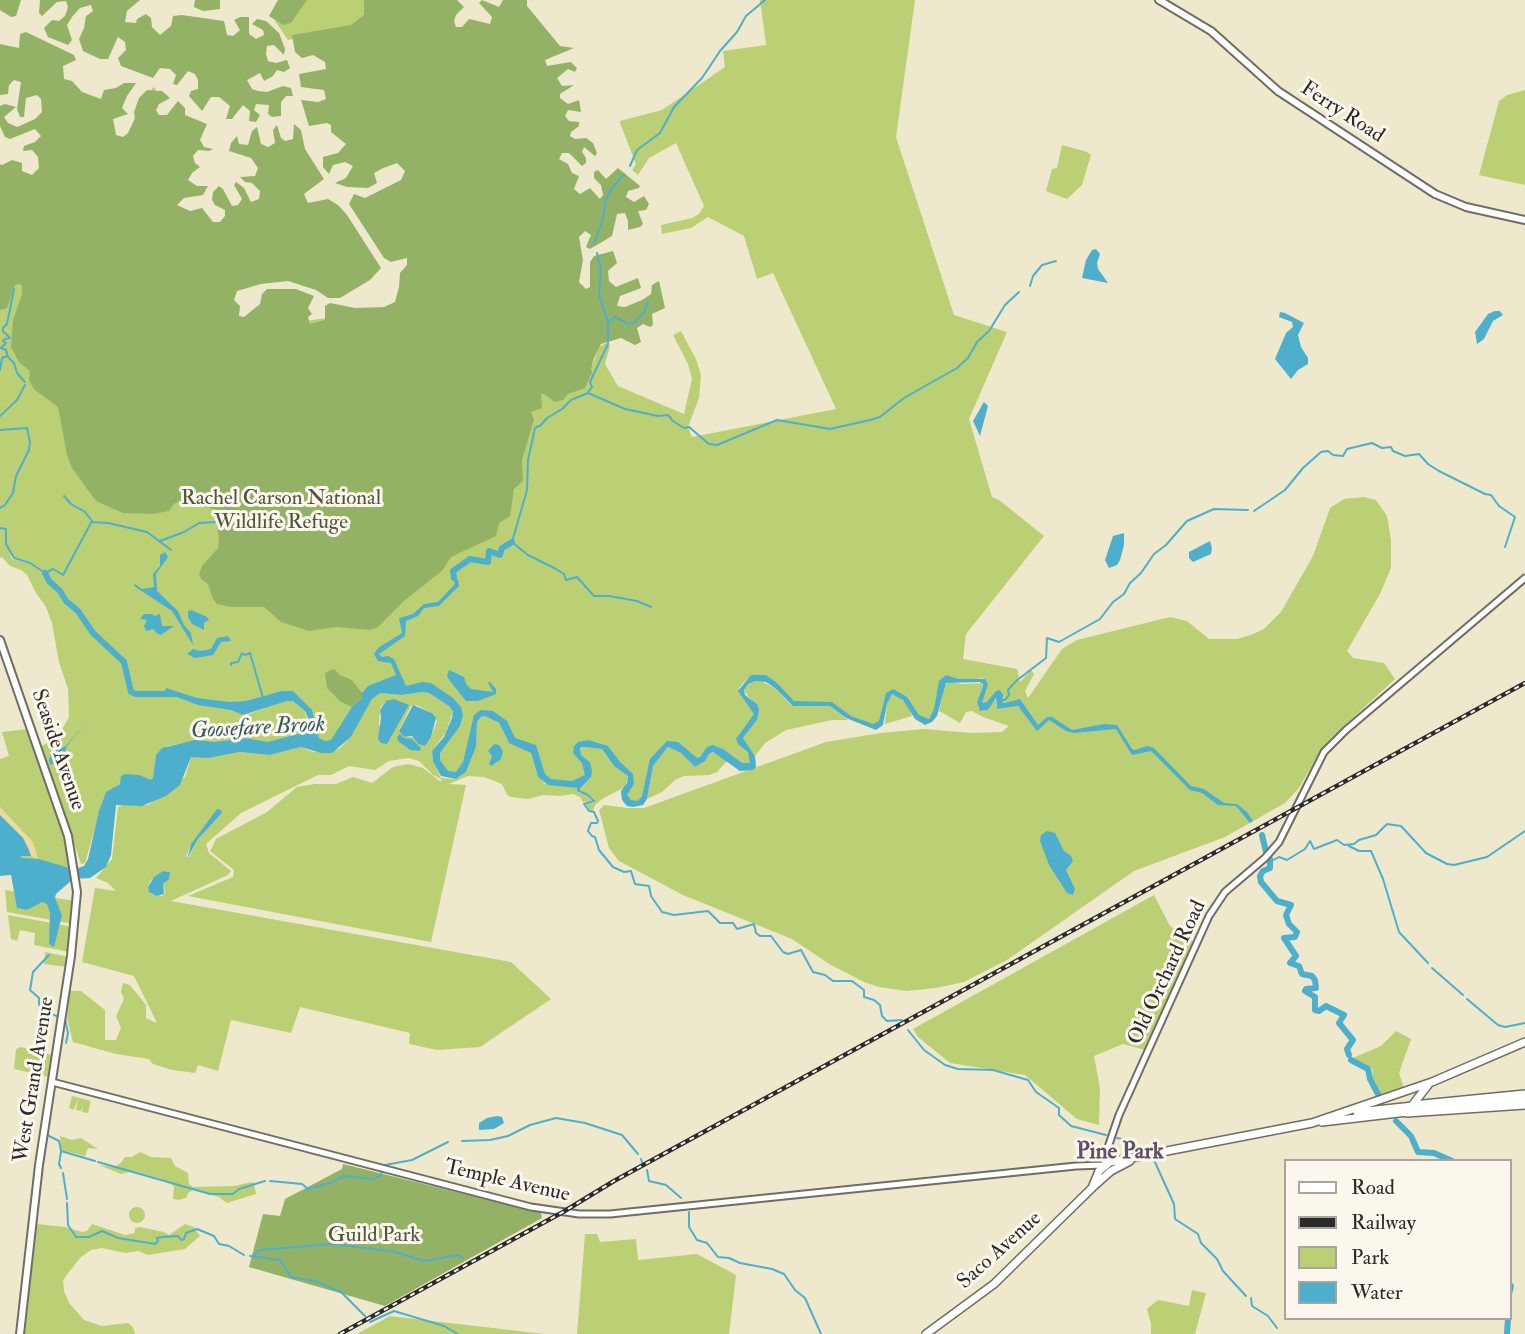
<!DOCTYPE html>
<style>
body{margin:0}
#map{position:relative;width:1525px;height:1334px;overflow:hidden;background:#eee8cd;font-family:"IM FELL Double Pica",serif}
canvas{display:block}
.legend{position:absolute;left:1284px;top:1159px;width:228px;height:161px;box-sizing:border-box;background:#fbf7ec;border:2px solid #a8a59f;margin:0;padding:9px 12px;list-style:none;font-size:21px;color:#2b2b2b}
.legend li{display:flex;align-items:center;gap:14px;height:35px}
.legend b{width:35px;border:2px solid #a8a59f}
</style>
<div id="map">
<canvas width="1525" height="1334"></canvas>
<ul class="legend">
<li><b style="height:9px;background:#fff"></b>Road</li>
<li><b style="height:9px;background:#2b2b2b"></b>Railway</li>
<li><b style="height:19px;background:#bbd074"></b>Park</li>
<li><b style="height:19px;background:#4eafcd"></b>Water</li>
</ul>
</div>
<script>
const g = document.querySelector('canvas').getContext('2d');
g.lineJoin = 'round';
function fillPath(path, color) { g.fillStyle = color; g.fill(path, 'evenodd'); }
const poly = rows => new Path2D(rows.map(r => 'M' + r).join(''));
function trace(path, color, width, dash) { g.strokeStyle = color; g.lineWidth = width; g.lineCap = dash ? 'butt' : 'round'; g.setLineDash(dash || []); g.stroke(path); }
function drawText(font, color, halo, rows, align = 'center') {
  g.font = font + ' "IM FELL Double Pica",serif'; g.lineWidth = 6; g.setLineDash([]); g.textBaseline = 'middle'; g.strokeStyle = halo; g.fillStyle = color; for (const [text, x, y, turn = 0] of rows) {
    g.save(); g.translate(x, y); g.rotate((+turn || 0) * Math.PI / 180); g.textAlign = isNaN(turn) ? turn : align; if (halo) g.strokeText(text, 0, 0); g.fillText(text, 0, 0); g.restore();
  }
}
fillPath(poly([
 [291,0,422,0,424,16,288,40,275,21],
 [760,0,915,0,896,137,954,315,1007,332,969,419,992,497,999,500,1044,536,966,634,963,659,1017,669,1020,682,1031,670,1034,674,1025,691,1028,698,1062,649,1077,640,1170,617,1187,621,1209,639,1237,639,1251,635,1264,629,1281,612,1313,556,1330,508,1344,499,1364,497,1376,500,1387,516,1391,540,1391,568,1380,594,1347,651,1353,658,1384,663,1395,679,1333,736,1320,751,1299,788,1285,803,1225,837,1134,871,1007,960,964,982,936,988,906,991,879,987,864,982,831,965,792,939,683,895,619,861,609,848,599,810,604,805,628,808,644,808,826,742,881,733,924,729,971,733,1002,732,1009,726,983,717,972,711,966,712,960,723,939,711,945,685,949,682,962,684,982,683,982,689,977,702,982,711,988,710,995,698,997,709,1017,706,1021,709,1023,706,1017,702,1002,704,998,700,1000,694,998,692,986,704,981,705,986,684,983,678,964,681,943,679,937,707,928,720,919,717,905,698,891,691,884,701,880,721,876,725,854,719,831,703,792,702,774,682,764,677,747,679,739,688,752,704,756,714,738,738,753,756,753,762,744,766,712,746,708,747,696,761,674,743,668,742,650,762,644,795,638,802,629,800,625,792,630,784,632,775,603,746,590,743,577,745,576,750,586,766,586,776,573,783,556,782,544,777,541,772,538,756,533,746,517,742,511,737,501,718,491,713,478,714,474,719,471,748,464,768,456,775,446,773,437,755,442,744,454,731,459,710,456,704,445,695,427,685,410,688,403,687,395,681,376,687,357,709,336,741,323,746,316,739,312,716,299,700,292,696,283,696,251,705,230,706,196,701,174,693,142,693,150,697,176,696,198,704,228,709,246,715,291,699,305,711,310,732,298,738,271,744,241,738,215,743,196,741,167,746,155,760,156,784,134,776,126,778,104,797,85,863,81,864,42,746,58,737,69,717,68,689,59,662,52,623,46,607,36,593,27,575,21,570,10,566,2,557,0,558,0,234,61,219,39,78,71,91,67,100,73,114,77,137,126,140,153,87,156,89,131,140,192,143,161,205,221,228,316,167,318,170,258,215,285,277,229,285,225,333,441,301,428,394,473,352,519,296,552,374,592,366,599,347,606,343,610,346,605,364,618,386,684,414,692,379,688,364,673,335,681,331,696,359,701,375,699,398,688,427,692,437,836,409,773,273,757,279,744,236,708,217,691,228,662,234,661,225,692,218,699,214,704,206,676,143,649,158,638,175,632,170,636,164,620,123,620,121,662,110,725,67,723,51,766,45],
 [10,554,14,558,28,562,45,572,47,579,58,589,88,626,76,612,68,606,60,593,46,580,43,573,30,564,12,559],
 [1525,90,1525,185,1479,175,1499,101,1507,95],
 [1062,145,1087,152,1091,155,1082,185,1067,199,1046,191,1052,169,1057,168],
 [759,680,775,688,791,705,830,706,848,720,832,720,786,730,765,743,755,756,743,738,757,720,758,708,744,691,746,685],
 [422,692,429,693,450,706,453,711,446,732,432,751,433,762,441,778,456,779,466,772,476,747,477,722,481,717,485,716,499,723,507,740,531,753,537,774,545,784,577,788,578,792,587,795,592,801,583,802,580,797,573,794,560,796,543,795,528,799,511,797,507,795,502,784,484,777,468,776,449,784,466,785,431,942,188,896,233,877,234,870,210,851,216,839,267,812,297,787,314,784,336,784,353,777,372,783,393,767,408,764,423,768,441,782,441,779,433,775,419,761,409,758,389,761,375,770,349,766,331,775,318,775,241,813,206,844,209,853,231,871,228,875,171,901,511,962,551,999,480,1047,437,1050,409,1044,410,1033,300,1007,291,1033,231,1020,218,1071,198,1065,195,1073,172,1070,153,1064,149,1059,116,1054,73,1042,67,1018,70,991,81,991,105,1010,105,1040,116,1040,121,1028,116,1016,124,999,121,991,123,983,130,985,146,1005,146,1018,157,1023,134,976,82,962,95,888,116,891,108,883,96,878,112,859,118,807,122,805,148,805,185,777,191,757,239,752,270,755,301,747,314,752,339,749,351,737,374,695,380,693,402,695],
 [397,700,404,704,379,726,380,708,385,702],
 [416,705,432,713,437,721,431,737,418,744,413,737,404,737,399,730,411,706],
 [217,810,222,813,198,839,189,857,186,857,191,844],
 [163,871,170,872,163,884,165,893,162,896,157,896,148,887,151,880],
 [895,694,907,703,912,716,885,724,887,704,891,695],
 [27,729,61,825,71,870,19,861,0,828,0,759,9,756,2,732],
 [584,747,602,749,614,766,628,776,625,787,602,799,595,805,593,811,589,810,586,804,594,803,593,798,580,790,591,777,590,762,581,755,579,750],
 [668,747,681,753,695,767,705,761,711,752,717,753,727,761,717,772,709,775,684,776,675,780,662,792,647,799,653,766],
 [5,890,75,901,74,924,7,912],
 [1154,895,1170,926,1193,941,1145,1050,1123,1044,1094,1056,1100,1088,1099,1125,1077,1119,1025,1075,950,1063,918,1037,913,1029],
 [8,915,73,927,69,952,34,945,35,933,20,930,17,941,11,939],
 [45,952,69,957,67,967,44,964],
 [1396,1031,1411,1039,1399,1073,1404,1088,1382,1096,1373,1078,1372,1068,1353,1058,1381,1046],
 [21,1047,52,1055,49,1077,14,1069,16,1049],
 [72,1096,91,1101,88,1113,82,1112,83,1106,81,1111,76,1110,78,1099,74,1110,69,1108],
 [60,1136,72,1140,81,1138,98,1149,88,1148,85,1156,61,1150],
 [140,1152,151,1157,171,1158,175,1166,188,1173,189,1184,193,1187,234,1186,252,1182,254,1183,256,1194,227,1203,219,1197,193,1190,188,1193,186,1198,178,1200,173,1199,174,1186,162,1179,133,1171,121,1174,99,1165,114,1167,121,1163,125,1157,132,1157],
 '129 1215a8 8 0 1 1 16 0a8 8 0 1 1-16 0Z',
 [37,1224,65,1227,82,1232,87,1231,92,1224,125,1235,135,1233,135,1228,140,1227,164,1232,169,1235,185,1224,194,1227,200,1236,185,1249,148,1255,138,1251,126,1253,102,1248,91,1250,81,1257,68,1273,63,1281,64,1291,69,1303,84,1320,102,1326,128,1323,133,1327,135,1334,24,1334],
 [585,1234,597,1234,600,1242,636,1239,638,1260,697,1254,736,1275,729,1334,577,1334],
 [1192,1290,1206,1293,1195,1334,1151,1334,1151,1324,1147,1309,1158,1300,1189,1306],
 [390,1316,544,1334,357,1334]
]), '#bbd074');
fillPath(poly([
 [0,0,21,0,16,16,11,17,0,10],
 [40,0,140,0,127,11,125,22,136,23,137,19,146,14,151,18,152,27,160,35,171,26,173,16,182,15,224,21,227,35,233,36,240,30,234,20,240,17,249,17,249,34,256,39,264,35,263,30,252,24,257,19,266,21,279,33,285,49,284,55,274,45,267,46,266,54,268,61,276,63,287,60,290,68,284,72,277,70,273,76,264,81,260,73,247,80,252,89,258,91,267,92,283,86,291,88,293,96,286,96,281,102,281,116,272,117,268,114,269,105,256,104,254,110,260,115,256,122,249,121,250,111,243,105,232,119,226,119,230,106,219,97,211,97,202,111,189,96,191,91,198,89,198,80,195,74,188,71,177,85,173,84,176,75,170,69,160,68,153,78,121,66,118,58,126,50,125,42,118,37,108,59,100,59,83,51,79,39,84,28,86,16,93,11,91,5,80,8,72,17,67,25,72,40,68,45,48,37,44,28,52,20,59,21,65,16,68,7,66,1,57,2,42,16,39,13],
 [195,0,220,0,220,9,203,11,194,7],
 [278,0,307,0,291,23,283,25,269,16],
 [364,0,457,0,464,7,456,15,454,21,456,27,462,27,469,19,490,24,492,17,479,3,482,0,499,7,503,0,527,0,527,6,560,46,574,48,545,60,547,66,571,62,577,68,575,72,568,69,557,78,562,86,574,85,560,94,560,98,568,104,579,100,581,112,568,110,565,116,569,121,579,122,579,126,571,132,570,136,575,139,586,138,593,143,597,153,595,156,584,147,582,152,586,158,586,163,582,166,569,153,562,153,559,159,568,164,572,173,579,176,574,189,580,194,590,188,600,199,603,195,601,185,594,178,594,172,598,170,606,179,618,168,640,186,639,188,628,191,626,197,634,202,644,196,649,204,646,210,638,211,643,224,640,227,628,230,628,221,625,213,617,214,612,236,602,242,590,249,586,247,591,235,585,231,579,237,583,260,579,282,586,289,590,287,590,262,594,256,613,251,617,263,608,271,609,281,616,287,638,278,641,288,620,296,617,306,625,307,642,300,651,294,652,285,659,281,665,308,652,314,653,325,650,327,643,324,637,328,641,342,635,345,621,338,601,344,594,358,591,369,592,373,585,388,568,394,563,400,555,402,544,394,541,394,542,408,531,412,534,420,522,460,523,481,514,489,510,516,499,523,496,536,451,557,442,571,405,600,378,627,370,630,336,627,309,631,281,622,264,607,231,607,217,604,213,599,208,584,202,580,199,574,202,566,218,548,219,538,217,524,219,515,217,510,182,500,174,504,169,511,153,514,123,513,96,501,72,468,67,455,58,407,34,389,29,380,30,371,19,362,11,347,13,320,22,294,22,286,20,284,15,285,7,308,0,310,0,164,2,165,12,160,22,163,22,171,32,175,39,168,38,157,32,150,23,151,24,146,35,142,41,136,35,129,10,139,5,137,0,126,0,106,5,104,16,107,4,117,8,123,17,127,35,119,42,112,41,99,37,95,26,98,24,117,20,117,17,109,21,82,14,80,9,85,8,94,0,95,0,44,19,48,20,34,26,32,74,55,76,60,63,66,64,79,72,81,82,92,101,99,104,90,116,88,124,83,136,83,127,96,122,108,128,114,113,119,116,135,123,137,128,133,135,118,134,112,139,98,147,90,162,91,170,98,159,104,156,110,159,115,167,115,178,101,185,108,185,115,207,124,200,140,204,147,213,149,209,151,198,150,193,156,195,163,200,167,192,173,188,180,197,186,208,186,203,195,184,198,177,205,190,211,202,208,213,222,220,222,225,216,225,210,215,205,212,200,213,192,219,186,223,189,232,206,238,205,242,199,234,185,236,182,244,188,251,202,259,199,260,191,252,183,245,182,240,177,255,176,258,168,251,158,229,151,231,143,237,136,239,144,248,145,252,131,257,127,261,144,268,147,275,143,273,130,277,125,281,138,285,141,293,139,294,124,301,130,305,149,324,179,304,194,308,203,328,199,338,205,347,215,381,268,370,280,340,298,328,298,316,290,288,281,261,284,237,291,234,300,240,306,239,316,244,317,260,304,262,294,267,289,296,289,314,296,308,308,312,314,308,317,310,324,325,320,325,306,330,303,355,308,384,307,395,302,399,287,400,273,407,265,407,258,391,262,384,258,349,204,354,194,365,198,401,180,405,171,397,163,381,169,374,173,377,183,368,188,347,187,335,183,346,178,353,166,345,162,333,165,329,174,323,167,323,157,338,153,346,144,331,132,331,125,327,123,309,126,301,100,318,102,326,99,324,90,301,87,299,74,326,69,325,62,313,55,302,58,295,52,292,35,351,25,364,15],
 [334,669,340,675,352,680,362,693,362,699,352,707,341,702,327,688,325,673],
 [343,1164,541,1213,542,1218,385,1306,249,1267,263,1214,280,1216,285,1199,342,1169]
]), '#94b266');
fillPath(poly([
 [0,807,33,842,38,859,31,856,23,838,0,815]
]), '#eeda9e');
fillPath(poly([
 [1096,249,1100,254,1097,263,1098,269,1108,283,1082,278,1086,260,1092,250],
 [1495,311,1500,311,1503,315,1493,321,1484,339,1477,344,1475,332,1488,314],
 [1280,312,1285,313,1304,323,1298,335,1301,347,1308,358,1308,364,1298,370,1291,379,1275,359,1286,333,1293,327,1292,322,1279,317],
 [984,402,988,406,980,436,973,421],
 [1124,533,1124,545,1120,560,1117,565,1109,568,1105,560,1113,536],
 [1210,541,1212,548,1211,554,1193,562,1189,558,1189,552],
 [165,552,168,557,156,574,157,591,178,611,184,625,191,633,193,645,172,611,134,586,135,584,142,589,154,587,153,574,160,566,160,555],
 [452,573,458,580,459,586,439,606,424,608,418,616,406,621,405,636,379,654,382,657,388,656,394,659,406,686,422,682,431,683,453,698,461,707,463,715,460,726,440,753,440,760,448,771,456,772,463,762,474,715,481,710,493,711,507,721,515,738,536,745,545,774,551,779,572,781,585,775,582,763,573,753,574,746,578,742,588,740,608,746,620,762,633,774,634,784,627,795,631,800,638,801,642,796,650,759,667,741,678,742,697,758,700,757,707,747,713,745,723,749,742,763,750,763,748,752,738,744,736,739,754,714,738,691,751,675,766,675,777,683,794,701,832,702,851,716,873,724,879,721,886,693,893,689,907,697,919,715,929,719,934,709,939,681,946,675,958,679,985,679,988,684,982,703,987,702,996,691,1000,690,1003,695,1002,702,1005,703,1020,699,1038,725,1047,717,1052,717,1072,730,1104,724,1117,725,1132,749,1135,750,1147,746,1154,748,1191,786,1204,789,1224,803,1237,804,1247,812,1253,821,1250,823,1236,806,1218,805,1202,793,1190,790,1151,751,1132,755,1116,729,1074,733,1066,731,1049,720,1037,731,1018,706,997,709,996,698,988,710,980,711,977,702,982,689,983,684,980,682,946,683,937,716,932,722,925,725,915,719,903,700,892,694,887,704,883,725,876,730,846,718,830,706,793,706,775,688,766,682,756,681,748,684,744,690,745,695,757,704,759,710,757,720,743,738,755,756,756,767,753,770,740,771,713,752,710,753,705,761,695,767,681,753,668,747,653,766,647,799,643,805,633,807,627,806,622,800,621,791,627,783,628,776,614,766,602,749,584,747,580,748,581,755,590,762,592,771,591,777,580,789,581,792,577,791,577,788,548,785,538,777,531,753,509,743,499,723,485,716,481,717,477,722,476,747,466,772,456,779,441,776,433,762,432,751,444,737,452,718,453,711,449,706,429,693,422,692,402,695,380,693,372,699,351,737,332,753,321,753,301,747,270,755,239,752,208,758,191,757,180,785,166,796,142,806,116,805,111,855,106,867,90,878,73,879,56,894,55,898,62,915,54,947,49,944,50,913,47,904,42,902,27,910,17,908,11,875,0,876,0,815,23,838,29,850,31,856,21,856,21,858,39,859,73,869,78,868,84,866,88,859,99,811,106,792,120,784,121,776,125,774,139,775,151,780,153,778,156,755,162,748,195,740,215,742,245,738,268,742,309,731,309,720,305,711,293,701,287,701,243,715,231,710,198,705,177,697,160,697,161,692,165,691,166,688,197,698,229,702,246,701,282,691,293,691,312,710,319,738,325,741,331,740,352,707,362,699,362,693,368,686,396,675,391,663,378,661,374,654,378,648,402,633,399,618,413,614,424,604,438,602,455,584,452,578],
 [191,610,207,617,209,620,204,623,204,630,192,624,188,617,188,611],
 [144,614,152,614,155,616,160,614,162,626,174,626,161,635,156,633,154,629,146,631,144,626,147,620,140,619],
 [228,636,231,641,221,642,213,655,195,658,187,654,193,649,200,651,211,649,217,638],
 [449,670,464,677,466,684,471,689,493,692,488,683,490,682,496,689,496,694,478,701,466,701,450,681,447,676],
 [394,699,409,705,387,744,381,743,378,739,381,718,380,710,386,701],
 [413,705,432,713,436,718,431,737,425,746,418,744,412,736,404,737,399,731],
 [88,720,67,746,65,752,66,757,50,765,49,760,51,752,66,746],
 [400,734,404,738,412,739,421,748,420,751,410,750,398,741,397,737],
 [494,744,499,745,503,751,501,759,491,766,489,764,492,756,488,751],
 [217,809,221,810,222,813,198,839,187,859,191,844],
 [1047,831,1055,833,1064,851,1071,856,1073,861,1066,870,1075,889,1073,895,1067,893,1049,865,1040,841,1041,835],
 [163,871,170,872,169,879,163,884,164,894,157,896,149,892,148,887,154,877],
 [497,1116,502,1117,504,1123,494,1129,479,1130,479,1123,487,1118]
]), '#4eafcd');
trace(poly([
 [630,166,637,150,660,133,674,107,702,78,720,51,737,32,746,16,765,0],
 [594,243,602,222,606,200,610,191,624,174],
 [597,253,601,269,599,295,608,322],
 [1030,286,1033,276,1042,265,1056,261],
 [8,357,6,350,1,348,6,343,3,341,5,339,10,338,3,331,3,328,7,324,14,289],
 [0,370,2,358,7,356,14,363,17,373,25,382],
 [588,392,592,387,590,382,608,344,608,322,615,317,628,324,634,323,645,311,648,302],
 [0,416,17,400,25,385],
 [0,430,27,428,30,442,29,450,16,476,13,493,5,505,0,508],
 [1254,511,1285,490,1303,468,1321,452,1328,451,1333,455,1343,456,1347,449,1372,443,1382,448,1391,447,1393,451,1405,456,1419,454,1428,464,1439,471,1485,494,1491,495,1499,506,1515,517,1505,547],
 [92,522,108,523,147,532,171,550],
 [0,528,6,529,6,544,14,558,30,563,45,573,53,569,63,575,92,521,85,512,71,504,64,496],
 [160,541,184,532,199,523,215,522,226,513,232,500,237,497],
 [651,607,637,601,609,596,594,596,577,577,566,580,564,574,556,569,528,555,512,542,527,490,528,460,535,428,541,425,547,418,562,409,571,400,588,393,625,409,658,416,668,415,673,421,684,428,689,427,709,444,717,445,777,420,830,429,870,420,880,417,904,398,957,368,968,358,977,342,989,331,1005,305,1019,292],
 [231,665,231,663,238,662,242,653,245,655,250,653,263,698],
 [1000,700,1005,700,1009,695,1008,690,1016,681,1046,658,1047,638,1059,642,1100,619,1113,602,1124,594,1130,583,1141,573,1154,554,1166,545,1187,521,1214,509,1248,510],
 [579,791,588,795,594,801,584,804,589,811,594,812,598,821,597,823,591,823,588,831,592,836,595,837,599,850,613,867,624,872,631,871,635,884,649,886,651,896,662,912,674,915,708,911,720,923,733,923,737,929,754,924,756,933,760,936,771,936,783,952,788,954,801,950,813,972,825,975,833,981,852,981,864,990,864,997,874,1000,880,1005,882,1016,887,1021,902,1020],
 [1349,846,1359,851,1371,851,1383,879,1399,932,1428,963],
 [1270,862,1279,857,1287,860,1305,849,1310,841,1314,849,1337,840,1344,845,1354,844,1359,840,1376,835,1387,824,1401,826,1426,853,1447,864,1454,865,1487,857,1525,831],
 [49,955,33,972,30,990,39,998,39,1004,42,1010,59,1017],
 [1432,968,1463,995],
 [1467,999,1498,1025,1505,1027,1525,1023],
 [65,1019,68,1033,66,1043],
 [908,1030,924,1050,945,1065,958,1069,993,1070,1028,1080,1036,1092,1059,1108,1059,1115,1071,1126,1106,1135],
 [47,1135,59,1141,61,1151,95,1161],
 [1117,1138,1122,1139,1137,1151],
 [462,1141,490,1140,508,1136,530,1125,556,1118,585,1123,622,1135,638,1154],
 [61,1152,59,1164,61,1168],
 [641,1159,642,1162],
 [1154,1160,1174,1204,1175,1219,1198,1234,1201,1243,1217,1259,1223,1271,1246,1296],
 [98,1162,210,1194,233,1194,239,1189,265,1181],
 [385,1165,412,1160,448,1142],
 [647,1170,649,1181,666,1185,681,1198],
 [63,1173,67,1199],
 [270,1181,302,1184,308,1189,333,1182,344,1176,373,1179,380,1176,382,1172],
 [67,1203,68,1225,76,1237,89,1237,102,1231,118,1238,155,1244,158,1241,157,1238,163,1237,178,1236,181,1240,184,1239,186,1233,197,1229,214,1236,219,1244,229,1246,244,1255],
 [689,1212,689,1227,697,1240,707,1243,718,1257,729,1258,740,1263,772,1269,784,1274,795,1290,805,1298,821,1334],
 [250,1256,280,1260,291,1277,315,1281,341,1292,365,1316],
 [253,1257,259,1250,333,1244,391,1251,425,1261,458,1255,463,1258],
 [1251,1298,1252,1306,1268,1316,1277,1328],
 [370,1322,394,1311,444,1326,458,1334]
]), '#4eafcd', 2);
trace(poly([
 [45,573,49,581,60,591,66,601,78,611,93,633,124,662,131,692,136,694,169,694],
 [454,578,453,571,470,559,488,562,489,551,500,555,502,548,512,542],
 [1262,835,1266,852],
 [1270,859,1270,868,1263,871,1260,876,1261,882,1277,901,1291,905,1286,915,1289,924,1297,932,1295,937,1284,938,1296,956,1290,963,1299,966,1302,974,1312,976,1315,980,1316,988,1306,989,1305,991,1315,997,1315,1010,1319,1011,1326,1006,1344,1015,1339,1023,1353,1040,1347,1049,1349,1055],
 [1351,1060,1368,1069,1370,1079,1378,1094],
 [1396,1121,1411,1136,1418,1152,1434,1153,1452,1161],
 [1509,1284,1511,1286,1509,1294],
 [1507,1334,1508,1318]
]), '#4eafcd', 6);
const tertiary = poly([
 [52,1082,531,1207,579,1214,610,1214,1076,1166,1104,1165,1105,1156,1119,1115,1209,916,1225,892,1265,858,1279,842,1324,752,1346,730,1525,578]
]);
const secondary = poly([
 [1159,0,1211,31,1278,91,1435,194,1466,207,1525,220],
 [0,640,68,836,77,892,71,956,39,1165,20,1334]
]);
const primary = poly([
 [1357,1112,1413,1106],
 [1322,1122,1407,1112,1428,1085],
 [1092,1188,1099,1171,1110,1162,1312,1123,1432,1082,1525,1042],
 [926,1334,994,1284,1094,1186,1111,1171,1130,1161]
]);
const motorway = poly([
 [1413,1106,1525,1095],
 [1407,1112,1525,1104]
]);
trace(tertiary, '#6f6d64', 9);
trace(secondary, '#6f6d64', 10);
trace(primary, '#6f6d64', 10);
trace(motorway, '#6f6d64', 12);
trace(tertiary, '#fff', 5);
trace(secondary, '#fff', 6);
trace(primary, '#fff', 7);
trace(motorway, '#fff', 9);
const rail = poly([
 [340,1334,563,1212,614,1181,1525,683]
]);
trace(rail, '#2b2b2b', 4.5);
trace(rail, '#fbf7ec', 2, [5]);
drawText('21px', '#2b2b2b', '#fbf7ec', [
 ["Ferry Road",1342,113,33],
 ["Seaside Avenue",57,750,71],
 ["Old Orchard Road",1168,973,-65],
 ["West Grand Avenue",35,1080,-81],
 ["Temple Avenue",507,1182,13],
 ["Saco Avenue",1000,1251,-42]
]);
drawText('21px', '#4f543d', '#fbf7ec', [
 ["Rachel Carson National",281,499],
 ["Wildlife Refuge",281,523],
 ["Guild Park",374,1236]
]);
drawText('italic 23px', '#375964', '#fbf7ec', [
 ["Goosefare Brook",258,729,-3]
]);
drawText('bold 23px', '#5d5266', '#fbf7ec', [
 ["Pine Park",1120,1153]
]);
</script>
